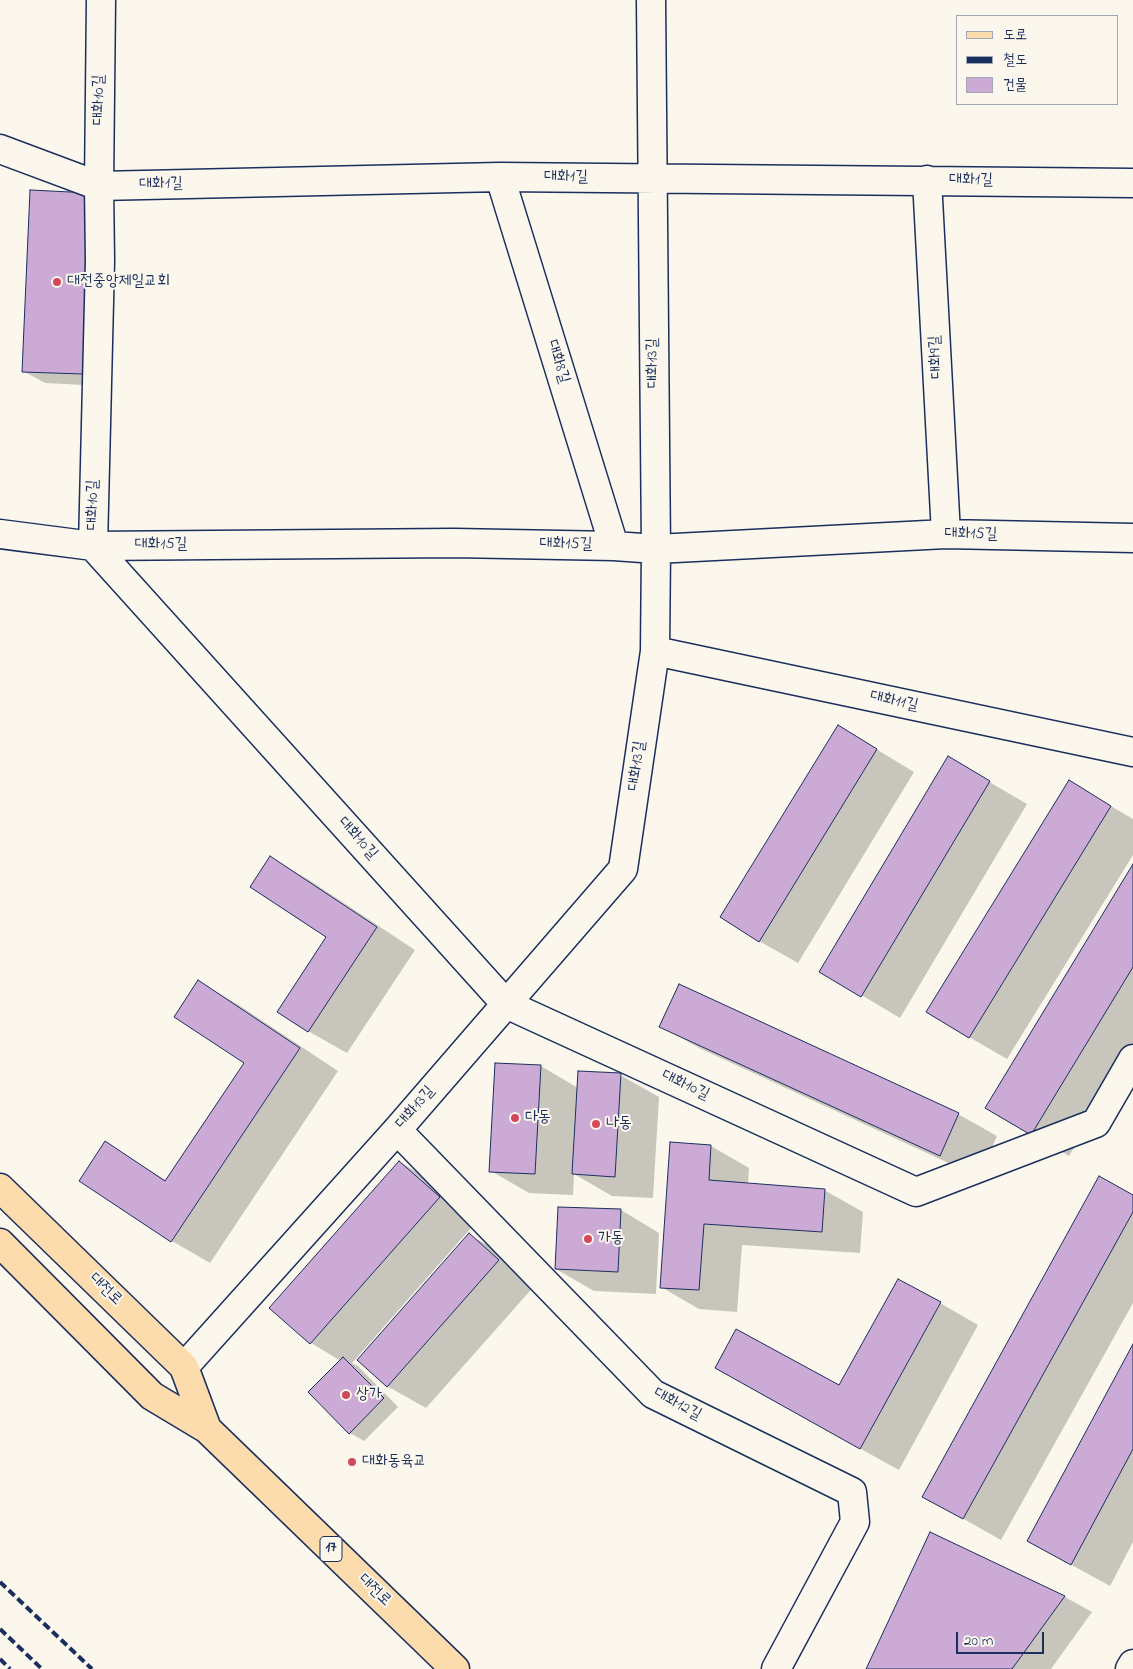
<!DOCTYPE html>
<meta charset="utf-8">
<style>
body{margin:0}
#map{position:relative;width:1133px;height:1669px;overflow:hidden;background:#fbf7ec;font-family:"Indie Flower","Poor Story",sans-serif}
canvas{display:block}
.legend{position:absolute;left:956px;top:15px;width:162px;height:90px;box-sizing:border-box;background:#fbf7ec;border:1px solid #a1a7b3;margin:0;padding:6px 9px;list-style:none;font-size:15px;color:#1b2f5e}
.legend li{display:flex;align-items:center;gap:10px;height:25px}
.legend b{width:25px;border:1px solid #a1a7b3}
.scale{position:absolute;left:956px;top:1632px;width:88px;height:22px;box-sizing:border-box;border:2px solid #1b2f5e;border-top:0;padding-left:6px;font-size:15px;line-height:18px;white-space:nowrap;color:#1b2f5e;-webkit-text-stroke:4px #fbf7ec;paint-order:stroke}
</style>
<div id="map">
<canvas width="1133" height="1669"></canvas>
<ul class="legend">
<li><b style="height:6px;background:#fcdcac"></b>도로</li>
<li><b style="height:6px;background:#1b2f5e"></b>철도</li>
<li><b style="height:14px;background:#cbaad6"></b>건물</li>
</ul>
<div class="scale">20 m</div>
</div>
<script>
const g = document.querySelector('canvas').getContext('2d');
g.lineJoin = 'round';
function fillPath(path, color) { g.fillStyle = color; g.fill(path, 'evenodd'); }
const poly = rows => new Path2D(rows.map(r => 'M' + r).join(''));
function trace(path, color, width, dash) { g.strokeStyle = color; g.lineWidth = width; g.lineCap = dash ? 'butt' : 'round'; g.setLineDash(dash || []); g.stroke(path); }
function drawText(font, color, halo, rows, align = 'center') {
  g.font = font + ' "Indie Flower","Poor Story",sans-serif'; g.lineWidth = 4; g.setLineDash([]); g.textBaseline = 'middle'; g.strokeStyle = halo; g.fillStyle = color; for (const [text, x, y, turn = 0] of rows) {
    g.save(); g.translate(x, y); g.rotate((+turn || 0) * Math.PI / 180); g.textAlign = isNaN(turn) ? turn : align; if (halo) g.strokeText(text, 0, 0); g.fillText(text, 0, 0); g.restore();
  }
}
fillPath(poly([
 [91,194,104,386,45,383,23,371],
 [876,749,914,772,798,963,759,941],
 [986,780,1027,804,900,1018,821,971],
 [1070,782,1133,819,1133,855,1007,1059,969,1037],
 [271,858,309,880,415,950,347,1053,308,1031,328,937],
 [1133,866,1133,1052,1069,1156,1031,1134],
 [199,982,237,1004,338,1071,210,1263,172,1241,106,1143,167,1181,245,1062],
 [680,986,958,1114,997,1136,979,1177,699,1048,661,1026],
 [541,1066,578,1088,620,1075,659,1097,653,1198,612,1196,574,1174,573,1195,529,1193,491,1171],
 [672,1143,711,1146,749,1168,748,1184,824,1190,863,1212,860,1253,742,1245,737,1312,699,1309,661,1287],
 [400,1162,438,1185,478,1220,352,1363,358,1366,398,1407,364,1441,350,1433,341,1361,311,1343,271,1308],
 [1133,1196,1133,1303,1001,1540,962,1518],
 [621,1210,659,1233,656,1294,594,1291,556,1269],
 [470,1235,508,1257,537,1283,426,1408,387,1386],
 [940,1303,978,1325,899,1470,754,1390,840,1387],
 [1133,1347,1133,1542,1110,1586,1028,1541],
 [930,1534,1065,1597,1092,1612,1051,1669,868,1669]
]), '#0003');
const building = poly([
 [30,190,91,193,83,374,22,372,30,190],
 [838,725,877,749,759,942,720,917,838,725],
 [948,756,990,781,861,997,819,972,948,756],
 [1069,780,1111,806,969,1038,926,1012,1069,780],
 [270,856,377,927,308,1032,277,1012,326,937,250,887,270,856],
 [1133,864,1133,967,1031,1135,985,1108,1133,864],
 [198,980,300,1048,171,1242,79,1181,105,1141,165,1181,244,1063,174,1017,198,980],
 [679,984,959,1113,940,1156,659,1027,679,984],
 [495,1063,541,1065,535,1174,489,1172,495,1063],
 [578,1071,621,1073,615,1177,572,1174,578,1071],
 [670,1142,711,1145,709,1180,825,1189,822,1232,704,1224,699,1290,660,1288,670,1142],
 [399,1161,440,1197,310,1344,269,1308,399,1161],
 [1099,1176,1133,1195,1133,1212,963,1519,922,1497,1099,1176],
 [558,1207,621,1209,618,1272,555,1269,558,1207],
 [469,1233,499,1260,387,1387,357,1360,469,1233],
 [898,1279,941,1302,860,1449,715,1368,736,1329,839,1385,898,1279],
 [1133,1344,1133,1449,1071,1565,1027,1541,1133,1344],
 [343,1357,384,1398,349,1434,308,1392,343,1357],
 [930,1532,1065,1596,1012,1669,866,1669,930,1532]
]);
fillPath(building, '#cbaad6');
trace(building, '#1b2f5e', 1);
const street = poly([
 [101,0,99,186,100,261,93,546,506,1004,916,1192,1096,1123,1133,1059],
 [0,149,99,186,500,177,1133,183],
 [500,177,614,546],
 [927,180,946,534],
 [0,534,93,546,454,543,614,546,656,549,946,534,1133,538],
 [655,651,1133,752],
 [397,1130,653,1394,852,1492,855,1522,776,1669],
 [184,1367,397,1130,623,869,655,651,656,549,651,0]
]);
const secondary = poly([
 [1130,1669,1133,1664]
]);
const primary = poly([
 [0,1188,184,1367,207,1429],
 [0,1243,152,1396,207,1429,455,1669]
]);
trace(street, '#1b2f5e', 31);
trace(secondary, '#1b2f5e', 31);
trace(primary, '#1b2f5e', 31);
trace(street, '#fbf7ec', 28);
trace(secondary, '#fbf7ec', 28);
trace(primary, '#fcdcac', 28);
trace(poly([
 [0,1582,92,1669],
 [0,1629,42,1669],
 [0,1659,10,1669]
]), '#1b2f5e', 4, [8, 4]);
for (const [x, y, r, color] of [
 [57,282,5,"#d1495b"],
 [515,1118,5,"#d1495b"],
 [596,1124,5,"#d1495b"],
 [588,1239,5,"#d1495b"],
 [346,1395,5,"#d1495b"],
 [352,1462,5,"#d1495b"]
]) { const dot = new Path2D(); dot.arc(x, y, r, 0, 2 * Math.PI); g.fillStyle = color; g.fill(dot); trace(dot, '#fbf7ec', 2); }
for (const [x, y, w] of [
 [331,1549,22]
]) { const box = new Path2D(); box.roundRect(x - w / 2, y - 12.5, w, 25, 4); g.fillStyle = '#fbf7ec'; g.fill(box); trace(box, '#1b2f5e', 1); }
drawText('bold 15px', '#1b2f5e', null, [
 ["17",331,1549]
]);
drawText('16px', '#1b2f5e', '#fbf7ec', [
 ["대화10길",100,100,-89],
 ["대화1길",566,178,1],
 ["대화1길",971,181,1],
 ["대화1길",161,185,-1],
 ["대화9길",937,357,-93],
 ["대화8길",557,362,73],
 ["대화13길",654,363,-91],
 ["대화10길",94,505,-89],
 ["대화15길",971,535,1],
 ["대화15길",161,545],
 ["대화15길",566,545,1],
 ["대화11길",894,702,12],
 ["대화13길",638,766,-82],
 ["대화10길",357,839,48],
 ["대화10길",685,1086,25],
 ["대화13길",416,1108,-49],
 ["대전로",105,1290,44],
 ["대화12길",677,1405,28],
 ["대전로",374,1591,44]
]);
drawText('16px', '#1b2f5e', '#fbf7ec', [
 ["대전중앙제일교회",67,282],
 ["다동",525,1118],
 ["나동",606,1124],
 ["가동",598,1239],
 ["상가",356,1395],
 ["대화동육교",362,1462]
], 'left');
</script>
